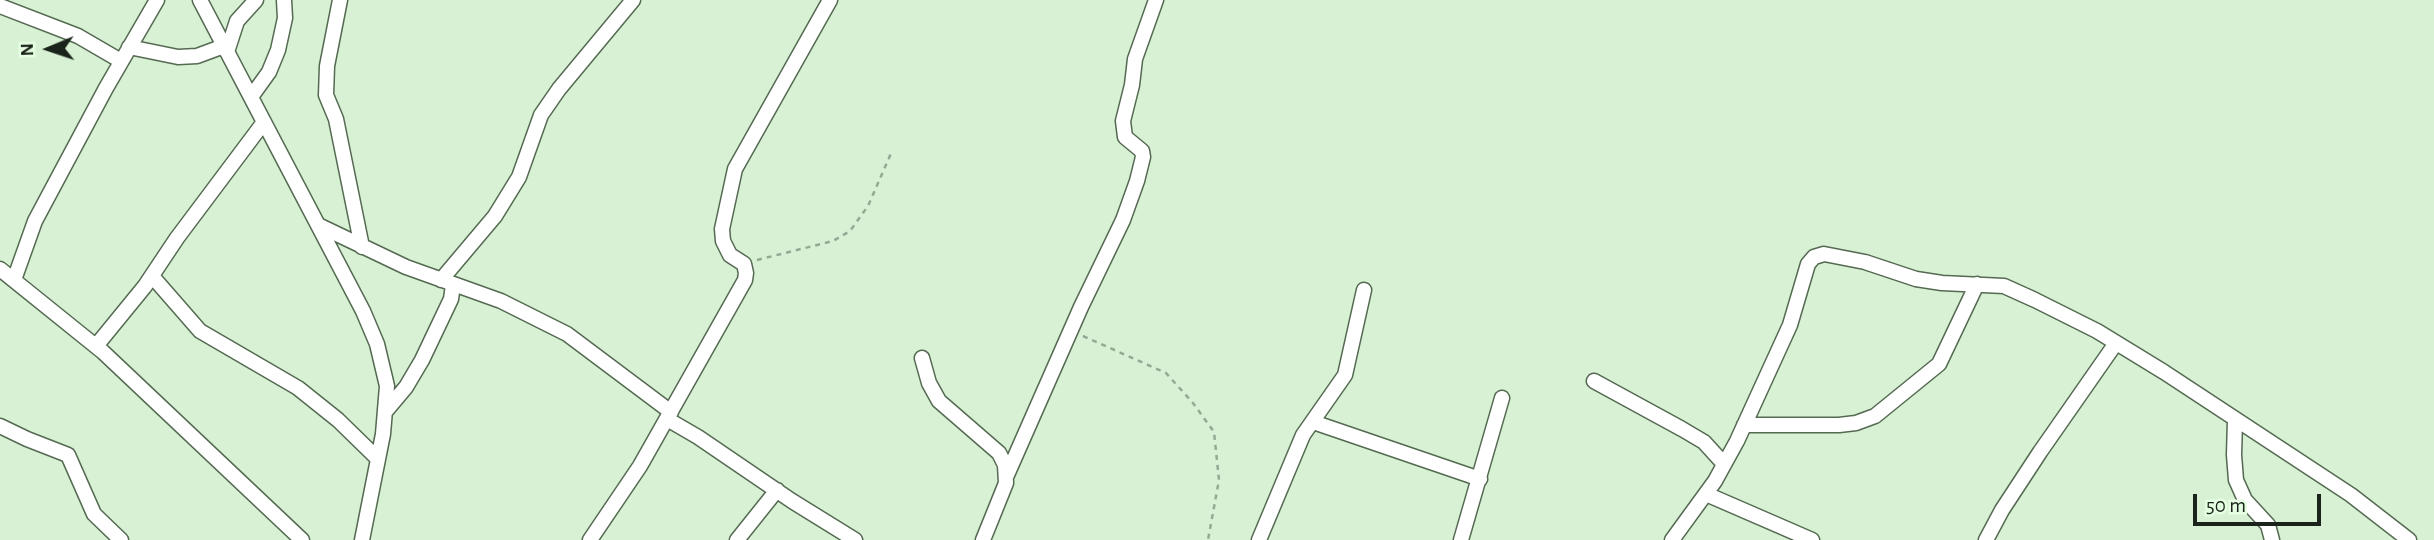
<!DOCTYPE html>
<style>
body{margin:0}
#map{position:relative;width:2434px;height:540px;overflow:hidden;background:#d8f1d5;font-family:"Alegreya Sans",sans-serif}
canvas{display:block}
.north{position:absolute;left:14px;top:14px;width:70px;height:70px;-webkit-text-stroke:5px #e5ffe2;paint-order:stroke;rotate:268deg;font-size:19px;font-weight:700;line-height:28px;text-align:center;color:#1b241a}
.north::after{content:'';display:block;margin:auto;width:24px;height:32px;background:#1b241a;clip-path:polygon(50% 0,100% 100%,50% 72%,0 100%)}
.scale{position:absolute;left:2193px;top:494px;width:128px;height:32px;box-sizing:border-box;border:4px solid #1b241a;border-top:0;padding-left:9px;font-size:21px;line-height:24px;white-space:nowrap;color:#1b241a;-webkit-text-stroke:5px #e5ffe2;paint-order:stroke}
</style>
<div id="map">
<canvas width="2434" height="540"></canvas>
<div class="north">N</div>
<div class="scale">50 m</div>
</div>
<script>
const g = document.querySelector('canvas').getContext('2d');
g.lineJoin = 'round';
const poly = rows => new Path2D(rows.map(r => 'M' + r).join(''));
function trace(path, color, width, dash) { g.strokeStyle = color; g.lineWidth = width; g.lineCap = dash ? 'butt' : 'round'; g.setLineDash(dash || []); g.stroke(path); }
const minor = poly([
 [200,0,363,311,377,344,387,386,383,434,362,540],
 [340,0,327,66,326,95,336,119,362,247],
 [0,6,78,36,121,61],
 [129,47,178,57,197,56,224,46],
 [227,52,237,21,256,0],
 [251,97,269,72,278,50,285,18,284,0],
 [318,225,406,267,501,301,567,334,671,412],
 [0,269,103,352,302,540],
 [152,276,200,331,298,388,338,420,378,459],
 [14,280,35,221,106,88,157,0],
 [441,280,495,216,519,177,541,115,559,89,633,0],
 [96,346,145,286,177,238,264,122],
 [922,358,929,383,939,401,999,453,1005,465,1006,483,983,540],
 [1594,381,1682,429,1704,442,1724,464],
 [385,412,406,387,422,360,451,299,453,285],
 [667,419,698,437,792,501,855,540],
 [2235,420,2234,455,2236,480,2245,500,2268,525,2272,540],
 [1313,422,1480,479],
 [1744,425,1839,425,1856,423,1875,416,1939,364,1977,284],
 [0,426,27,439,68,455,94,514,121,540],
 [1007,475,1081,307,1123,220,1137,181,1143,157,1142,151,1125,137,1123,121,1132,85,1135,59,1156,0],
 [1706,494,1812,540],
 [590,540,640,466,745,280,746,273,744,264,730,255,723,241,722,229,735,169,830,0],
 [737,540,777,490],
 [1259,540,1303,435,1345,375,1364,290],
 [1461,540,1502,398],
 [1672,540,1715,481,1737,441,1790,325,1808,264,1814,257,1824,254,1865,262,1916,279,1942,283,2004,286,2035,300,2097,331,2164,372,2351,495,2409,540],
 [1986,540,2002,510,2040,452,2116,343]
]);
trace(minor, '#546a51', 17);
trace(poly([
 [757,260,833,241,850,231,868,206,892,151],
 [1083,336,1166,373,1193,403,1214,432,1219,480,1208,540]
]), '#95a893', 2.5, [5, 5]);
trace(minor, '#fff', 14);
</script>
